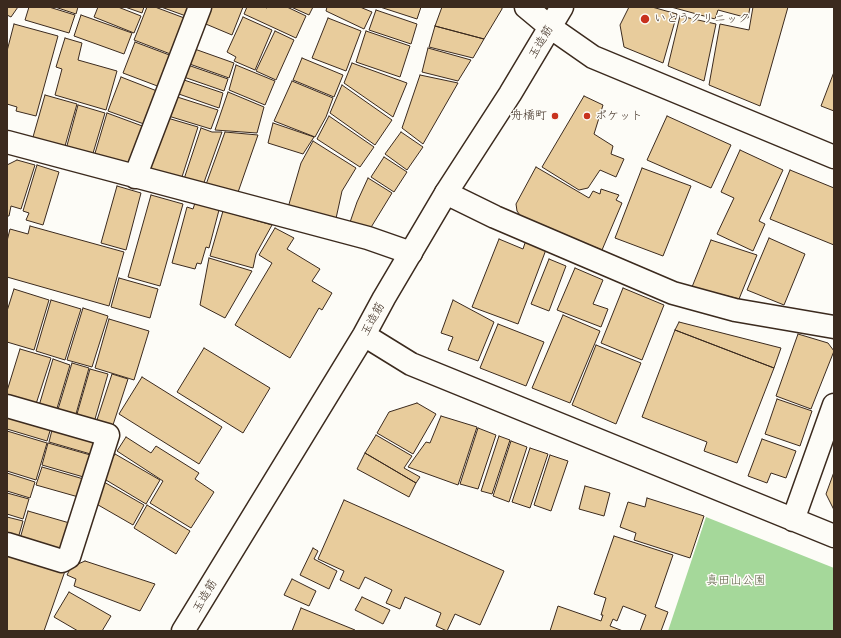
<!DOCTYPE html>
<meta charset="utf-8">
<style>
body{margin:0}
#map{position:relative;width:841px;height:638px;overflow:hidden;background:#fdfcf7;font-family:"Comic Neue",sans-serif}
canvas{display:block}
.frame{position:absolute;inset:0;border:8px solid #3b2a1e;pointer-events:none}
</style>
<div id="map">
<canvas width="841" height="638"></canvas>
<div class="frame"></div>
</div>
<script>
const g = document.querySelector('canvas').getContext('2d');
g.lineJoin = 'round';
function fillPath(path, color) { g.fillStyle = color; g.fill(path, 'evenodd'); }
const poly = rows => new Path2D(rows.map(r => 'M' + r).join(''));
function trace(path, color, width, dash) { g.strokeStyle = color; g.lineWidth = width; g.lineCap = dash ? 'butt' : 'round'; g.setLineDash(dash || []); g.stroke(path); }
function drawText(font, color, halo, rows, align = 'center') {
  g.font = font + ' "Comic Neue","Klee One",sans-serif'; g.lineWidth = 3; g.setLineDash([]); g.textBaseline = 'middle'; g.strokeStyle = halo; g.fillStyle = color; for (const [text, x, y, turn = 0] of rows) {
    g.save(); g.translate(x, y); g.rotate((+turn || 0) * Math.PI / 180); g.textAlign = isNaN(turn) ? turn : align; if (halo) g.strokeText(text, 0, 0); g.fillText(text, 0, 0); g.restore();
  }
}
fillPath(poly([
 [706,517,834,568,834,631,668,631]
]), '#a5d89a');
const building = poly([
 [7,7,18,7,11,17,7,15,7,7],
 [29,7,49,7,75,15,69,33,25,20,29,7],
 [55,7,78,7,76,14,55,7],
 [98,7,118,7,141,16,134,33,94,17,98,7],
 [125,7,144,7,142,13,125,7],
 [147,7,155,7,187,19,173,55,134,40,147,7],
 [161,7,190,7,186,16,161,7],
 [207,7,243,7,232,35,201,22,207,7],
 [247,7,264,7,267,8,267,7,287,7,306,16,296,38,244,14,247,7],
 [291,7,313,7,309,15,291,7],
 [327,7,360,7,372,12,364,29,326,11,327,7],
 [380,7,421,7,417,19,380,7],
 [442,7,502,7,502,9,484,39,435,26,442,7],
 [629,7,652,7,677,14,663,63,624,47,620,25,629,7],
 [671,7,750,7,748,18,718,10,715,19,671,7],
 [753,7,788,7,760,106,709,85,720,24,749,30,753,7],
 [376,10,417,24,411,44,369,30,376,10],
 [81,15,132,33,124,54,74,36,81,15],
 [680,16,716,24,704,81,668,66,680,16],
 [243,17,272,30,255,70,234,61,236,57,227,52,243,17],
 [328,18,361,31,346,71,312,58,328,18],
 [14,24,58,36,36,116,16,111,17,107,7,104,7,51,14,24],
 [435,26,484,39,473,58,429,47,435,26],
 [275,31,294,40,276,80,256,71,275,31],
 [366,31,410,46,400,77,356,62,366,31],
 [65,38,82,43,78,60,117,71,106,110,55,95,62,69,56,67,65,38],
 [135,42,172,56,160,87,123,73,135,42],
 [189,47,234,63,229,78,184,62,189,47],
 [428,48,471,60,458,81,422,72,428,48],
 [302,58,343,75,334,97,293,80,302,58],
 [182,63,228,79,224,91,178,75,182,63],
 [352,63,407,83,393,117,344,83,352,63],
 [236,65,275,81,265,105,229,90,236,65],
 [834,72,834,111,821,106,834,72],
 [420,75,458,83,423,144,402,128,420,75],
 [121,77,157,91,144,124,108,111,121,77],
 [178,78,223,93,219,108,173,92,178,78],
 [292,81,333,98,326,117,315,137,274,121,292,81],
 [342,85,392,120,375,145,330,113,342,85],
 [228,92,264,107,257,133,215,130,228,92],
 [45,95,77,104,63,153,31,144,45,95],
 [171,95,218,110,211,129,165,115,171,95],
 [584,96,603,105,594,134,613,146,611,154,624,159,616,177,600,170,588,188,579,190,542,167,584,96],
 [78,105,105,113,91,160,65,153,78,105],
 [107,113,145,127,130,171,93,160,107,113],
 [329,116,374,147,360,167,317,139,329,116],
 [667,116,731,145,711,188,647,160,667,116],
 [164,117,198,127,180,183,147,172,164,117],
 [273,123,314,137,303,154,268,143,273,123],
 [201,128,212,132,222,132,202,188,183,182,201,128],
 [225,132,258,135,236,198,204,190,225,132],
 [401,132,423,147,407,170,385,154,401,132],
 [313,141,356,168,342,191,335,223,287,211,301,163,313,141],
 [740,150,783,170,759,221,765,224,753,251,717,234,734,198,721,192,740,150],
 [384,157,407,172,394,192,371,177,384,157],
 [17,160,35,165,21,209,11,206,9,216,7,216,7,165,17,160],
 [37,165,59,172,43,225,26,220,29,213,23,211,37,165],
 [536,167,589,198,593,191,600,194,601,189,619,195,616,200,622,203,602,250,522,218,517,211,516,204,536,167],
 [642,168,691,186,663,256,615,238,642,168],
 [790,170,834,188,834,245,770,219,790,170],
 [368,178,392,193,370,229,348,228,357,202,368,178],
 [117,186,141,193,126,250,101,243,117,186],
 [151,195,183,204,160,286,128,277,151,195],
 [195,203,219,210,209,248,206,247,201,264,197,263,195,269,172,263,187,207,193,209,195,203],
 [223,211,272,225,256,254,253,268,210,256,223,211],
 [30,226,124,252,109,306,7,277,7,241,10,229,28,234,30,226],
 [275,228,294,238,287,249,320,269,312,281,332,293,322,310,319,308,290,358,235,325,272,263,259,255,275,228],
 [769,238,805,254,784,305,747,290,769,238],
 [499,239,523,249,526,240,547,247,518,324,472,307,499,239],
 [711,240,757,255,739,299,692,287,711,240],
 [209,258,252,271,225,318,200,305,209,258],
 [549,259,566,266,549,311,531,304,549,259],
 [575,268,603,280,593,304,608,309,601,327,557,310,575,268],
 [119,278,158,289,150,318,111,307,119,278],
 [623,288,664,305,642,360,601,343,623,288],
 [14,289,49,300,34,350,7,342,7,311,14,289],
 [51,300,81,309,65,360,36,351,51,300],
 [453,300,494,322,478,361,448,350,453,337,441,333,453,300],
 [83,308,108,316,92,367,67,360,83,308],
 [563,315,600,331,570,403,532,388,563,315],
 [109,319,149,331,134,380,95,368,109,319],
 [679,322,781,348,774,368,675,330,679,322],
 [498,324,544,342,526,386,480,368,498,324],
 [675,330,774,368,737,463,704,451,707,442,642,417,675,330],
 [798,334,828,343,834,351,811,409,776,396,798,334],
 [596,345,641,363,616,424,572,405,596,345],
 [204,348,270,388,243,433,177,392,204,348],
 [20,349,51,358,36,404,7,395,7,391,20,349],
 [53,359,70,365,55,415,38,409,53,359],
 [72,363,89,368,74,421,56,416,72,363],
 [90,369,108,374,93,426,75,421,90,369],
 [112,374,128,379,111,431,95,426,112,374],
 [142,377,222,427,199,464,119,414,142,377],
 [777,399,812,411,800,446,765,434,777,399],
 [417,403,436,414,413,454,377,433,389,412,417,403],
 [7,411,52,424,47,441,7,429,7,411],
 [441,416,477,427,458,485,408,467,426,442,430,443,441,416],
 [53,426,99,439,94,455,49,442,53,426],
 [478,428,496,435,478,489,460,484,478,428],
 [7,431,47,443,36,480,7,471,7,431],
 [376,435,412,456,404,468,420,477,416,483,365,453,376,435],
 [499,436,510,440,492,494,481,491,499,436],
 [126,437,151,453,156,446,199,473,195,479,214,492,191,528,150,503,163,481,117,451,126,437],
 [762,439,796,451,786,478,771,473,767,483,748,476,762,439],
 [511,441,527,447,509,502,493,496,511,441],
 [48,443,94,456,87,478,42,465,48,443],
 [530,448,548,454,530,508,512,502,530,448],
 [365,453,416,483,409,497,357,469,365,453],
 [115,454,160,480,146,504,101,477,115,454],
 [550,455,568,461,551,511,534,505,550,455],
 [42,467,87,480,82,498,36,485,42,467],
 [834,472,834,510,826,494,834,472],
 [7,473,35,482,30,498,7,491,7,473],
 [97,478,144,505,133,525,93,502,97,478],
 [585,486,610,493,604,516,579,509,585,486],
 [7,493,29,499,23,519,7,514,7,493],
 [647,498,704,516,690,558,634,540,636,533,620,527,628,502,645,507,647,498],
 [344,500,504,571,480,625,455,614,447,631,436,626,441,613,405,597,400,609,386,603,392,590,365,577,359,589,340,580,344,571,318,559,344,500],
 [147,505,190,531,176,554,134,528,147,505],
 [28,511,73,524,64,555,19,542,28,511],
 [7,517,23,521,17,542,7,539,7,517],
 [614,536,673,555,655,607,668,612,661,631,640,631,646,615,623,606,617,621,613,619,610,626,623,631,550,631,558,606,601,621,603,615,601,615,606,598,594,594,614,536],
 [313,548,318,551,314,559,337,571,329,589,300,575,313,548],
 [7,551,65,571,44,631,7,631,7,551],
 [85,561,155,584,140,611,74,586,76,579,67,575,71,567,85,561],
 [292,579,316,591,309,606,284,595,292,579],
 [69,592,111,616,102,631,78,631,54,617,69,592],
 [362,597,390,610,383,624,355,610,362,597],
 [301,608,355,630,354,631,292,631,301,608]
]);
fillPath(building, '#e8cc9c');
trace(building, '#3b2a1e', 1);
const street = poly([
 [526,7,550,27],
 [7,142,368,238,411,253],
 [135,177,200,7],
 [446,193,495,217,673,293,735,310,834,327],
 [7,406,108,435,69,557,62,561,7,544]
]);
const secondary = poly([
 [550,27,593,57,834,157],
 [364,335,411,364,834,536],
 [793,520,834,405],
 [183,631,364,335,384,298,446,193,510,94,562,7]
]);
trace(street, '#3b2a1e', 25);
trace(secondary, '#3b2a1e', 25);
trace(street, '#fdfcf7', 22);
trace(secondary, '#fdfcf7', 22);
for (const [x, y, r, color] of [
 [645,19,5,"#c8321e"],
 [555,116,4,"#c8321e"],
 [587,116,4,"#c8321e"]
]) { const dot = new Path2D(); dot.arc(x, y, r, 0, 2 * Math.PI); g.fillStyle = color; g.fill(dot); trace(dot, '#fdfcf7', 1.5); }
drawText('12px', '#3b2a1e', '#fdfcf7', [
 ["いとうクリニック",654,19],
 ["舟橋町",547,116,"right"],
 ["ポケット",595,116]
], 'left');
drawText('12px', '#3b2a1e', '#fdfcf7', [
 ["玉造筋",541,42,-59],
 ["玉造筋",373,319,-61],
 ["玉造筋",205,596,-59]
]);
drawText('12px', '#5b5e43', '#fdfcf7', [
 ["真田山公園",736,581]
]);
</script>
